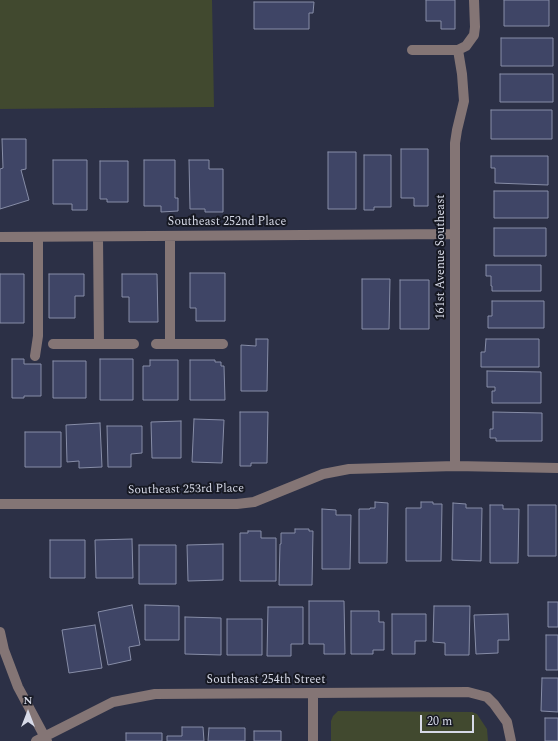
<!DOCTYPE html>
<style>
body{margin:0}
#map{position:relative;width:558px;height:741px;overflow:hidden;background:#2c3046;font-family:Spectral,serif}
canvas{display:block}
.north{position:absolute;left:8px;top:693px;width:40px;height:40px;-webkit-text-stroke:3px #171923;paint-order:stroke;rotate:0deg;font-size:11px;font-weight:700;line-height:16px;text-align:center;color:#d7dae8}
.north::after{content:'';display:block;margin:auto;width:14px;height:18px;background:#d7dae8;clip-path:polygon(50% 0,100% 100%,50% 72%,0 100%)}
.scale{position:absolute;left:420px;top:715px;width:54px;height:18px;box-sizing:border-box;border:2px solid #d7dae8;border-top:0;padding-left:5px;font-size:12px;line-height:14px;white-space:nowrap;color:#d7dae8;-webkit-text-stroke:3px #171923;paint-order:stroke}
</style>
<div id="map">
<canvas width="558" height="741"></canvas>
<div class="north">N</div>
<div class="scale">20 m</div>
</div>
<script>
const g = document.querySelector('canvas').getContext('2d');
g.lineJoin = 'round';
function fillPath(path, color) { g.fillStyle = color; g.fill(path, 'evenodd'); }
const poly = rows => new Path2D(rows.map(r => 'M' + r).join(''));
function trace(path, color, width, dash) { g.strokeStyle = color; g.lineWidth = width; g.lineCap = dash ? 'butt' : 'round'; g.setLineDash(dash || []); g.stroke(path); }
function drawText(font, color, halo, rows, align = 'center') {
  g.font = font + ' Spectral,serif'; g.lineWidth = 4; g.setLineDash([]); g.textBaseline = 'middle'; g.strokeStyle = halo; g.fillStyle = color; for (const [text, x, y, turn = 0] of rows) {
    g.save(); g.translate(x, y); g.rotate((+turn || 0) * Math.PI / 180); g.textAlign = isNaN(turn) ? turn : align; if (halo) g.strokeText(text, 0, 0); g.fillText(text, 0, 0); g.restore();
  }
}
fillPath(poly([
 [0,0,212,0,214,107,0,109],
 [338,711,472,712,477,714,487,729,488,741,331,741,331,721,333,716]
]), '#41492f');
const building = poly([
 [426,0,455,0,455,29,441,29,441,21,426,21,426,0],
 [504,0,549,0,549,26,504,26,504,0],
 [254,2,314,2,313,13,309,13,309,29,254,29,254,2],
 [501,38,553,38,553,66,501,66,501,38],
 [500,74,553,74,553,102,500,102,500,74],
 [491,110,552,110,552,139,491,139,491,110],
 [2,139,26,139,26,169,21,170,29,200,0,209,0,169,3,168,2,139],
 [401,149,428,149,428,206,414,206,414,198,401,198,401,149],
 [328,152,356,152,356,209,328,209,328,152],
 [364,155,391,155,391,207,374,207,374,210,364,210,364,155],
 [491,156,548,156,548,185,495,183,495,168,491,168,491,156],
 [53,160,87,160,87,210,72,210,72,204,53,204,53,160],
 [144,160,175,160,175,198,178,198,178,211,161,212,161,206,144,206,144,160],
 [189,160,209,160,209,169,223,169,223,212,205,212,205,209,190,209,189,160],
 [100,161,128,161,128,202,107,202,107,199,100,199,100,161],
 [494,191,548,191,548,218,494,218,494,191],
 [494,228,546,228,546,256,494,256,494,228],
 [486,265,541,265,541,291,492,291,492,286,491,286,491,276,486,276,486,265],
 [190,273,225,273,225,321,196,321,196,308,190,308,190,273],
 [0,274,24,274,24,323,0,323,0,274],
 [49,274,84,274,84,296,75,296,75,318,49,318,49,274],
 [122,274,157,274,158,322,129,322,129,297,122,297,122,274],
 [362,279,390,279,389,329,362,329,362,279],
 [400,280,429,280,429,329,400,329,400,280],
 [492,301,544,301,544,328,488,328,488,316,492,316,492,301],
 [256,339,268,339,267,391,241,391,241,345,256,346,256,339],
 [486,339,539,339,539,367,481,367,481,352,485,352,486,339],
 [12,359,24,359,24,364,41,364,41,396,24,396,24,398,12,398,12,359],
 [100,359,133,359,133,400,100,400,100,359],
 [150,360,178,360,178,400,143,400,143,366,150,366,150,360],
 [190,360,215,360,215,362,221,362,221,366,224,366,225,400,190,400,190,360],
 [53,361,86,361,86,398,53,398,53,361],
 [487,371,541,372,541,403,492,403,492,391,495,391,495,387,487,387,487,371],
 [240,412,268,412,267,463,251,463,251,466,240,466,240,412],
 [493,412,542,413,542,441,496,441,496,438,490,438,490,429,493,429,493,412],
 [194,419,224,420,222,463,192,462,194,419],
 [181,421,181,458,152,458,151,422,181,421],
 [100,423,102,467,79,468,79,461,67,462,66,425,100,423],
 [107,426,142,426,142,453,131,454,131,467,108,467,107,426],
 [25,432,61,432,61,467,25,467,25,432],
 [375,502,388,503,387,563,359,563,359,509,370,509,370,508,375,508,375,502],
 [421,502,433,502,433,504,442,504,441,561,406,561,406,508,421,508,421,502],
 [453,503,466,504,466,508,482,508,481,561,452,560,453,503],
 [490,505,503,505,503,509,519,509,518,563,490,563,490,505],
 [528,505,556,505,556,556,528,556,528,505],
 [322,509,336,510,336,515,351,515,350,569,322,569,322,509],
 [295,529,309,529,309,531,313,531,312,585,279,585,280,544,281,544,281,533,295,533,295,529],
 [248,531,261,531,261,538,276,538,276,581,240,581,240,533,248,533,248,531],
 [132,539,133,578,96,578,95,540,132,539],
 [50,540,85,540,85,578,50,578,50,540],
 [223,544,223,580,188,581,187,545,223,544],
 [139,545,176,545,176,584,139,584,139,545],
 [309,601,344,601,345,654,324,654,324,644,309,644,309,601],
 [548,602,558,602,558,627,548,627,548,602],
 [132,605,140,645,129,647,131,660,108,665,98,612,132,605],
 [145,605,179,606,179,640,145,640,145,605],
 [434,606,470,606,469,655,445,655,445,643,433,642,434,606],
 [268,607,303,607,303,644,291,644,291,656,267,656,268,607],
 [351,611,379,611,379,622,384,622,384,650,373,650,373,654,351,654,351,611],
 [392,614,426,614,426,641,415,641,415,654,392,654,392,614],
 [508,614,509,640,498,640,498,653,476,654,474,615,508,614],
 [185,617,221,618,221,655,185,654,185,617],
 [227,619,262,619,262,655,227,655,227,619],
 [95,625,102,668,69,673,62,630,95,625],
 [546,635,558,635,558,670,546,670,546,635],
 [542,678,558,678,558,712,541,711,542,678],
 [545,718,558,718,558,741,545,741,545,718],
 [182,727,203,727,204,741,167,741,167,736,182,736,182,727],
 [209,728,245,728,245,741,208,741,209,728],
 [254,731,281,731,281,741,254,741,254,731],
 [126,733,162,733,162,741,126,741,126,733]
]);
fillPath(building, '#3f4566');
trace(building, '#878da7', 1);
trace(poly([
 [412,50,458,50,466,46,474,35,475,27,474,0],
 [170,236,170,344],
 [0,237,455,234],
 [98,237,99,344],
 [53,344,134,344],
 [156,344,223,344],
 [35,356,38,336,38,237],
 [455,466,455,143,457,130,464,101,462,74,458,50],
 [0,504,237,504,254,502,323,474,349,469,455,466,558,468],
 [0,632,4,650,18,687,47,741],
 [36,741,113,702,155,694,468,692,487,697,494,704,507,722,511,741],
 [313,741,313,694]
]), '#847575', 10);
drawText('12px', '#d7dae8', '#171923', [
 ["Southeast 252nd Place",227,223],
 ["161st Avenue Southeast",442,257,-90],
 ["Southeast 253rd Place",186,490,-1],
 ["Southeast 254th Street",266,681]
]);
</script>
